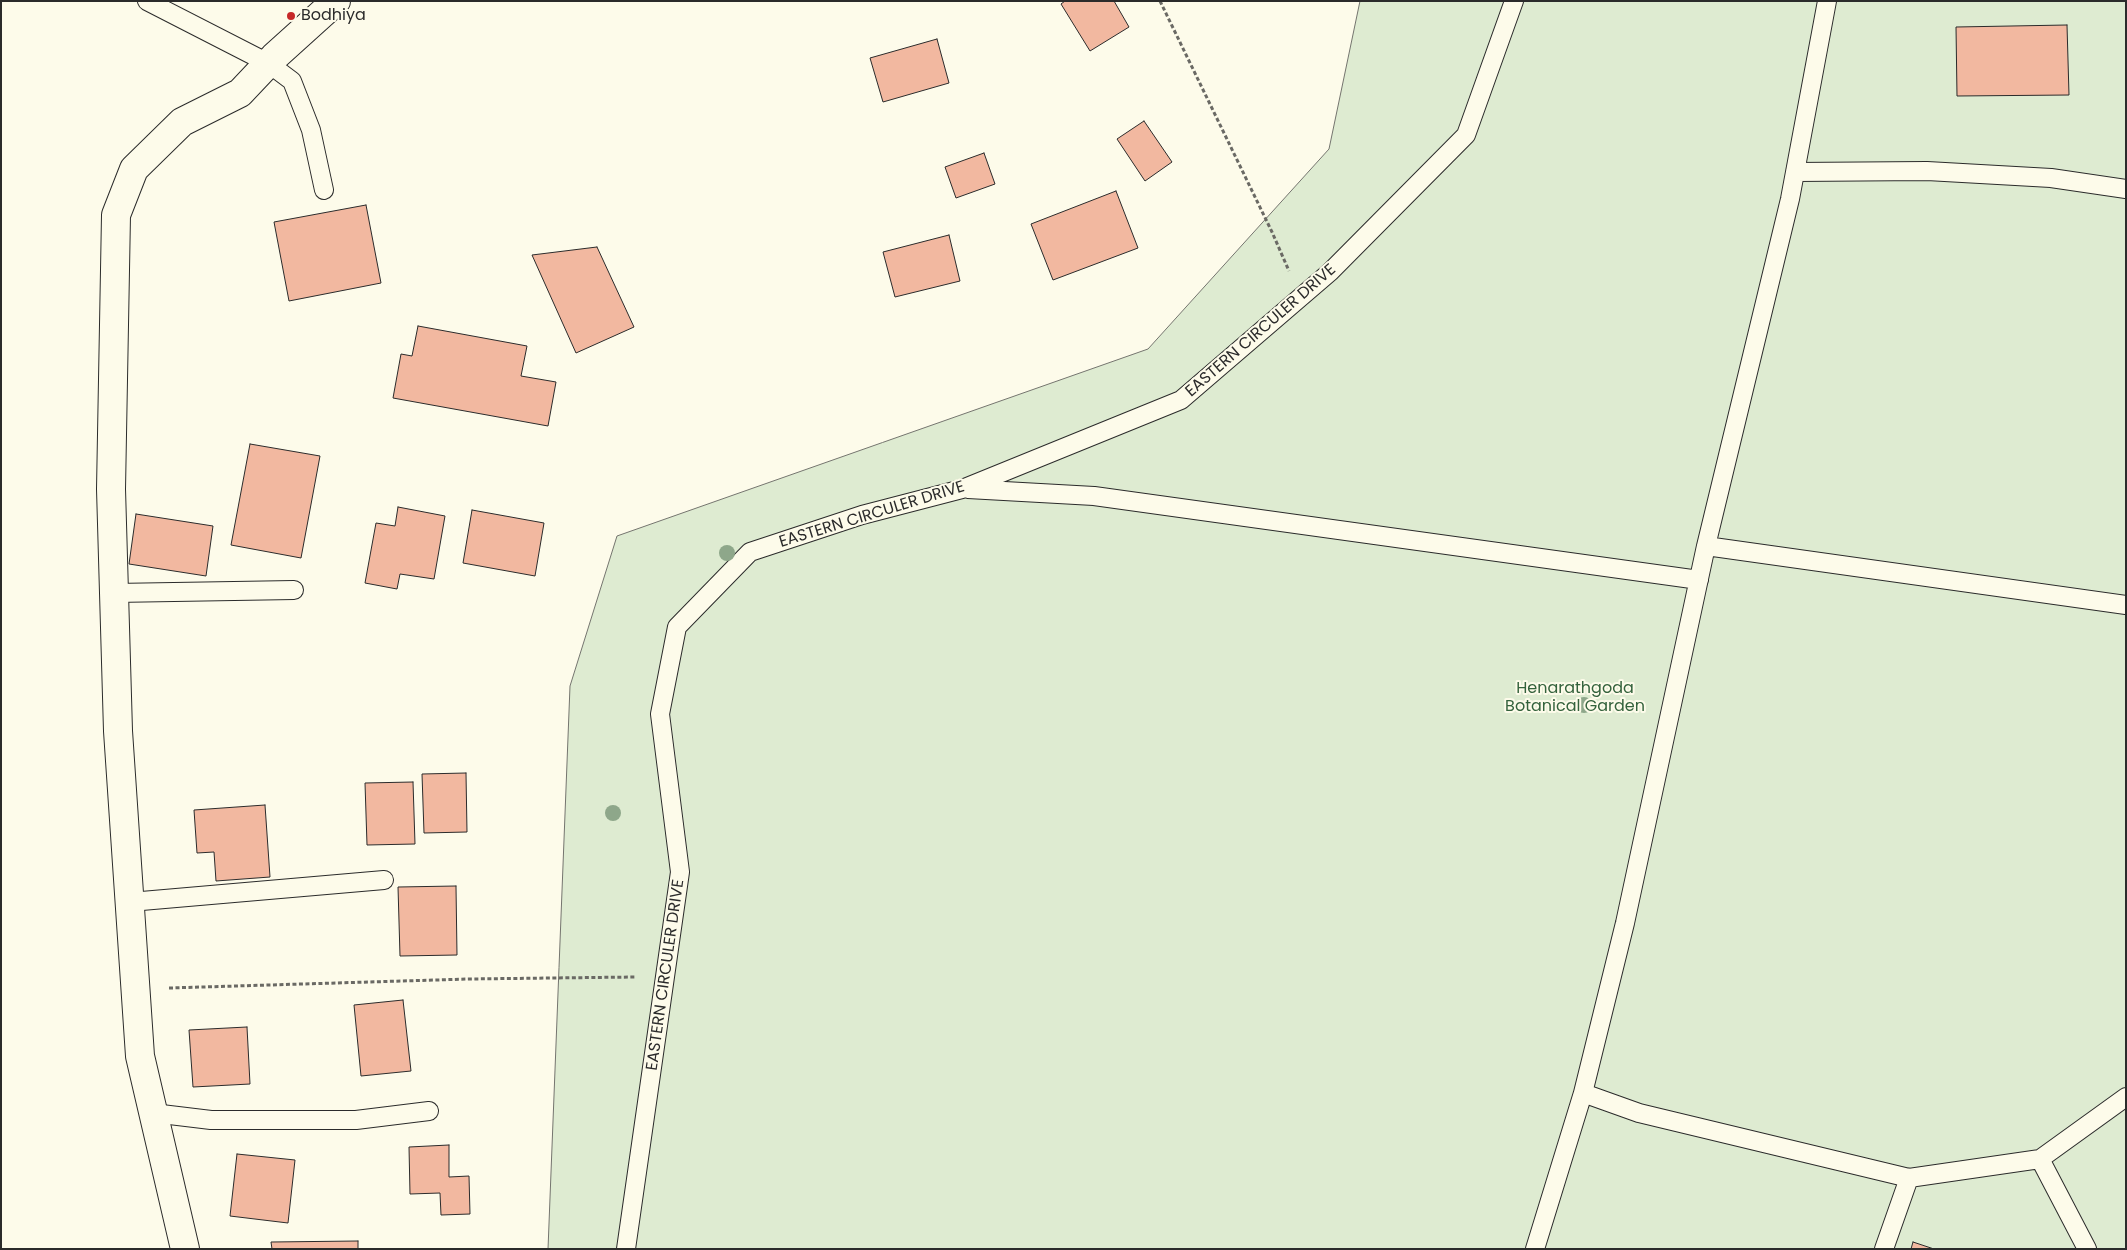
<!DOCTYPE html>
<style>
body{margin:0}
#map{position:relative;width:2127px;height:1250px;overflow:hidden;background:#fdfbea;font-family:Poppins,sans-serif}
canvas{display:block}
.frame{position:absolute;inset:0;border:2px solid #2b2b2b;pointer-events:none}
</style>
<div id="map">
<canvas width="2127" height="1250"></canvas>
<div class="frame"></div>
</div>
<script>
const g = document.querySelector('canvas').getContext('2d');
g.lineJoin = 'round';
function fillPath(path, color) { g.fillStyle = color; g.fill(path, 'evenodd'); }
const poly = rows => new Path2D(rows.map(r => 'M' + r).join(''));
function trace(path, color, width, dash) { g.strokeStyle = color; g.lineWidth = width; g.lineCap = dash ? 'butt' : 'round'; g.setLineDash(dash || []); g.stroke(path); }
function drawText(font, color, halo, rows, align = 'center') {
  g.font = font + ' Poppins,sans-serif'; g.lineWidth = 4; g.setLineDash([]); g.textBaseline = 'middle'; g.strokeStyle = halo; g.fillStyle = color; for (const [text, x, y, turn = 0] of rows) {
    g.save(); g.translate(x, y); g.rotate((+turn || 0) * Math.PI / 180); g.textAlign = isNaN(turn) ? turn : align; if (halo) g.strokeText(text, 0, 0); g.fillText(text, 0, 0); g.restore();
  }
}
const green = poly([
 [1360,1,2126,1,2126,1249,548,1249,570,686,617,536,1148,349,1329,149,1360,1]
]);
fillPath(green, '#deebd1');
trace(green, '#74746e', 1);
const building = poly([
 [1065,1,1114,1,1129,27,1090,51,1061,4,1065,1],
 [2067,25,2069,95,1957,96,1956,27,2067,25],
 [937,39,949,83,883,102,870,58,937,39],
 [1144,121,1172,162,1145,181,1117,139,1144,121],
 [984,153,995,184,956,198,945,167,984,153],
 [1116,191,1138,248,1053,280,1031,224,1116,191],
 [366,205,381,283,289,301,274,222,366,205],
 [949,235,960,281,895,297,883,252,949,235],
 [597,247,634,327,576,353,532,255,597,247],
 [418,326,527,346,521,376,556,382,548,426,393,398,401,354,412,356,418,326],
 [250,444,320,456,301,558,231,545,250,444],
 [398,507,445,516,434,579,400,574,397,589,365,583,376,523,395,526,398,507],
 [472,510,544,523,535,576,463,563,472,510],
 [136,514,213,526,206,576,129,564,136,514],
 [466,773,467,832,424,833,422,774,466,773],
 [413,782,415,844,367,845,365,783,413,782],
 [265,805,270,877,216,881,214,852,197,853,194,810,265,805],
 [456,886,457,955,400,956,398,887,456,886],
 [403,1000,411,1071,361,1076,354,1005,403,1000],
 [247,1027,250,1084,193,1087,189,1030,247,1027],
 [449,1145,449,1177,469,1176,470,1214,441,1215,440,1193,410,1194,409,1147,449,1145],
 [237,1154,295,1160,288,1223,230,1216,237,1154],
 [358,1241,358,1249,272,1249,271,1242,358,1241],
 [1913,1242,1934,1249,1911,1249,1913,1242]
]);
fillPath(building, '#f2b8a0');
trace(building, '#2b2b2b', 1);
const service = poly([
 [147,1,268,63,292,81,311,130,324,190],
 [1795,172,1927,171,2051,178,2126,189],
 [968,489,1094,496,1699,580],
 [1706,546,2126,605],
 [114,593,294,590],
 [130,902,384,880],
 [1583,1093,1639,1113,1909,1178,2040,1159,2087,1249],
 [153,1113,211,1120,356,1120,429,1111],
 [2040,1159,2126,1097],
 [626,1249,680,872,660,714,677,627,750,552,862,515,962,489,1181,400,1330,272,1466,135,1514,1],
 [1535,1249,1583,1093,1625,923,1706,546,1790,199,1827,1],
 [1884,1249,1909,1178]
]);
const minor = poly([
 [185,1249,140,1056,118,731,111,489,116,215,134,169,182,122,240,93,274,57,336,1]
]);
trace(service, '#2b2b2b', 20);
trace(minor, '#2b2b2b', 30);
trace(poly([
 [1160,1,1272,232,1289,271],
 [169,988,469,979,635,977]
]), '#6a6964', 3, [4, 2.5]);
trace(service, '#fdfbea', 18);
trace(minor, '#fdfbea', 28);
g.fillStyle = '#8ea78a';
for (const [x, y] of [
 [727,553],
 [1584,705],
 [613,813]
]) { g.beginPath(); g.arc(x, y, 8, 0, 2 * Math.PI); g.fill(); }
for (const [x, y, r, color] of [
 [291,16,5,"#c62828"]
]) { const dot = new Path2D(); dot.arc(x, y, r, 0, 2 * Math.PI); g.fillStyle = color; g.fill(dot); trace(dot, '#fdfbea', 2); }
drawText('16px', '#2b2b2b', '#fdfbea', [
 ["Bodhiya",301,16]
], 'left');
drawText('16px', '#2b2b2b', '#fdfbea', [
 ["EASTERN CIRCULER DRIVE",1261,331,-41],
 ["EASTERN CIRCULER DRIVE",872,515,-17],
 ["EASTERN CIRCULER DRIVE",666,975,-82]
]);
drawText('16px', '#34623c', '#fdfbea', [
 ["Henarathgoda",1575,689],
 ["Botanical Garden",1575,707]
]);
</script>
